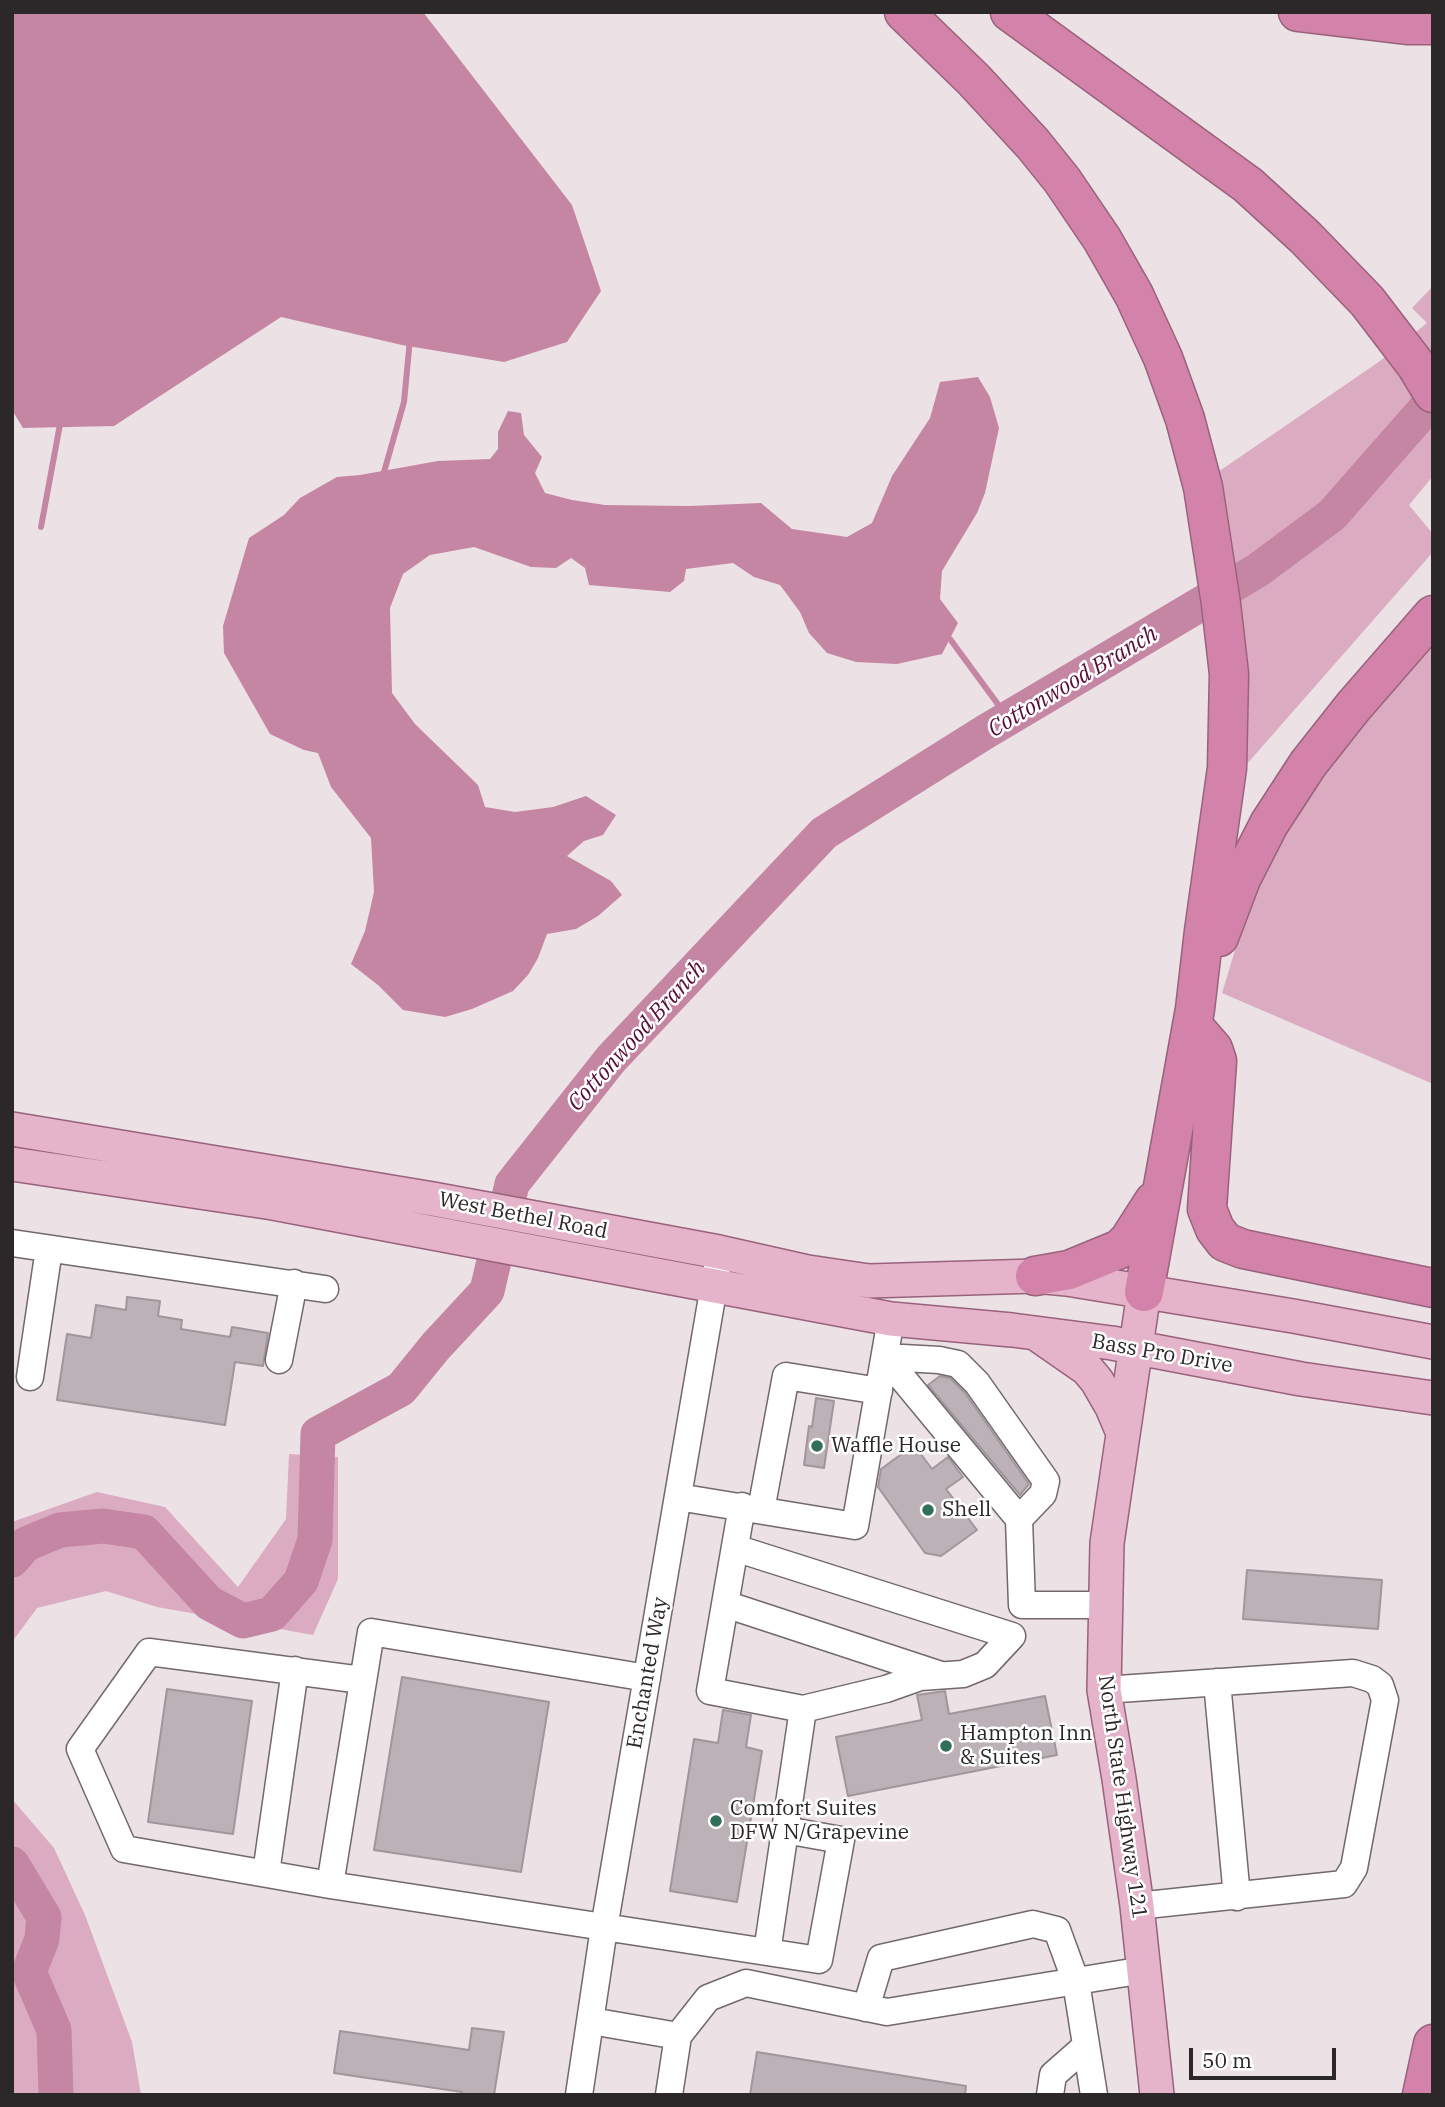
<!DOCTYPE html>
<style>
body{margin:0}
#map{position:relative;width:1445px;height:2107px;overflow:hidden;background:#ece1e5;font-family:"IBM Plex Serif",serif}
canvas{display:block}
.frame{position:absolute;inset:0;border:14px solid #2c2729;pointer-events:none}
.scale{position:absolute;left:1189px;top:2048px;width:147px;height:32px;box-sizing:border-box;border:4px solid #2c2729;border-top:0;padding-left:9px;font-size:21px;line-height:24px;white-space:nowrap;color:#2c2729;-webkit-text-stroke:5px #fff;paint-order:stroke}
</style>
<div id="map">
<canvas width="1445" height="2107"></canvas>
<div class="frame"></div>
<div class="scale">50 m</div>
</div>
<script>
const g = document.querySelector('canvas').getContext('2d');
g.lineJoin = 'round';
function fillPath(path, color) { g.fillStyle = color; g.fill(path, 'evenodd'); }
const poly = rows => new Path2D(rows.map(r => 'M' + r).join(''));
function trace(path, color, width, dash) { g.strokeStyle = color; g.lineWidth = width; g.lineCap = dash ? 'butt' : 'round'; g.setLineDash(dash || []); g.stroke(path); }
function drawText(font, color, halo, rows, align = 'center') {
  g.font = font + ' "IBM Plex Serif",serif'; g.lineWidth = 5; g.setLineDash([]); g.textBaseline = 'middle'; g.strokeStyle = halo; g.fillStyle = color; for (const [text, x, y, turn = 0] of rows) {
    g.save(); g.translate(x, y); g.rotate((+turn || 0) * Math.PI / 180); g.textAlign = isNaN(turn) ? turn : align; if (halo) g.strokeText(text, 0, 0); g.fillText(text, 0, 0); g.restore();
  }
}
fillPath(poly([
 [1433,286,1433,476,1409,505,1433,534,1433,552,1246,765,1240,675,1218,472,1380,361,1427,323,1412,308],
 [1433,644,1433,1084,1222,993,1263,858,1300,797],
 [289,1454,338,1457,338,1579,313,1635,157,1607,106,1591,37,1608,12,1642,12,1522,97,1492,165,1507,238,1587,286,1519],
 [12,1799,54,1848,85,1915,132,2042,141,2095,12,2095]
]), '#dbacc1');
fillPath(poly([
 [12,12,423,12,572,205,601,291,567,342,504,362,402,345,281,317,114,426,23,428,12,410],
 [978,377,990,397,999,428,985,493,977,513,942,571,940,599,958,623,942,654,897,664,856,662,827,653,809,633,800,612,780,585,754,577,733,563,686,569,684,581,670,592,589,585,585,568,571,558,556,568,531,567,474,547,430,555,403,574,390,608,392,693,415,724,478,785,485,807,515,812,553,807,586,796,616,815,603,835,584,841,567,856,611,881,622,895,598,916,576,929,547,934,538,958,528,975,513,991,472,1009,445,1017,403,1010,378,985,351,964,365,931,374,892,371,838,331,787,318,753,304,750,270,734,224,653,223,626,249,538,284,515,300,498,337,477,360,475,438,461,490,459,498,449,498,432,508,411,521,413,524,435,542,457,535,473,545,493,572,500,605,505,690,506,761,503,792,529,847,537,872,523,892,476,930,418,940,382]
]), '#c586a3');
trace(poly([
 [382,479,404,402,410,339],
 [41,527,61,419],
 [945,637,950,639,1008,718]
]), '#c586a3', 6);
trace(poly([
 [12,1560,26,1544,60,1530,103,1526,144,1532,209,1603,243,1621,272,1614,301,1581,315,1540,318,1434,401,1389,436,1346,487,1291,512,1184,611,1059,824,833,985,732,1258,570,1332,515,1433,400],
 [12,1864,44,1917,42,1939,29,1972,54,2030,56,2095]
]), '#c586a3', 35);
const building = poly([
 [127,1297,160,1301,158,1316,182,1320,181,1329,230,1337,232,1327,268,1333,263,1366,235,1362,225,1425,57,1400,67,1334,91,1338,96,1305,126,1310,127,1297],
 [940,1376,950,1378,965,1393,1029,1484,1020,1495,928,1385,940,1376],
 [816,1398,834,1401,824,1468,804,1465,809,1426,812,1427,816,1398],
 [914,1445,932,1469,948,1457,963,1477,946,1489,977,1530,941,1556,925,1553,878,1487,881,1469,914,1445],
 [1247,1570,1382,1580,1378,1629,1243,1619,1247,1570],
 [402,1677,549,1702,521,1872,374,1850,402,1677],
 [167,1689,252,1701,233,1834,148,1822,167,1689],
 [945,1691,949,1714,1045,1696,1057,1755,848,1796,836,1737,922,1720,917,1695,945,1691],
 [723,1710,751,1715,746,1747,762,1751,737,1902,670,1891,694,1739,718,1743,723,1710],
 [472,2028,504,2032,494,2095,462,2095,462,2092,334,2073,340,2031,469,2050,472,2028],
 [757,2052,966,2086,965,2095,750,2095,757,2052]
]);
fillPath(building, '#bcb1b6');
trace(building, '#a1969b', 2);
const minor = poly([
 [12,1243,325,1289],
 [885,1357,939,1360,958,1364,977,1383,1046,1481,1043,1494,1019,1519,1022,1605,1106,1605],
 [885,1357,1019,1519],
 [279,1360,294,1283],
 [30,1377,49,1249],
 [678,1497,855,1526,891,1319],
 [742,1506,710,1691,803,1709,767,1952],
 [761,1510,786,1376,879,1391],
 [735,1548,1012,1636,985,1665,963,1674,920,1677,886,1689,803,1709],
 [725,1604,938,1674],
 [647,1678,371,1632,330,1885,819,1960,841,1840,785,1830],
 [1217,1682,1237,1897],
 [1104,1690,1353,1673,1372,1679,1380,1685,1385,1700,1354,1868,1344,1884,1137,1906],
 [266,1873,295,1670],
 [330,1885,124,1849,80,1749,149,1652,362,1680],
 [866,2008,881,1958,1033,1924,1057,1930,1076,1982,1094,2095],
 [591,2021,678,2036,708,1998,746,1983,887,2012,1144,1970],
 [579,2095,604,1928,717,1268],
 [669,2095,678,2036],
 [1050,2095,1053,2075,1086,2046]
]);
const major = poly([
 [12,1129,433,1199,719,1252,808,1272,869,1281,1035,1276,1067,1279,1293,1316,1433,1342],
 [12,1164,273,1203,891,1319,1012,1330,1112,1343,1301,1379,1433,1398],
 [1144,1292,1107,1543,1104,1690,1119,1779,1137,1906,1157,2095],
 [1041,1337,1087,1369,1097,1381,1112,1407,1123,1433]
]);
const highway = poly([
 [904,12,974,80,1033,144,1062,180,1102,239,1134,295,1163,358,1185,419,1203,487,1221,604,1229,674,1227,768,1204,931,1195,1009,1144,1292],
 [1010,12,1248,185,1305,237,1367,301,1416,365,1433,393],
 [1298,12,1407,25,1433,25],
 [1219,937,1241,879,1269,824,1308,764,1353,707,1433,615],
 [1193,1026,1213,1049,1217,1061,1207,1209,1215,1229,1225,1242,1243,1249,1433,1288],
 [1035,1276,1069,1270,1120,1249,1129,1240,1154,1201],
 [1422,2095,1433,2044]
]);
trace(minor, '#72686d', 29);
trace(major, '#99627c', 36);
trace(highway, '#99627c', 41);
trace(minor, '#fff', 26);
trace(major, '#e5b4cb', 33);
trace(highway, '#d382a9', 38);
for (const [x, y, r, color] of [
 [817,1446,7,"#316f5b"],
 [928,1510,7,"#316f5b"],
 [946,1746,7,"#316f5b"],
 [716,1821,7,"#316f5b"]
]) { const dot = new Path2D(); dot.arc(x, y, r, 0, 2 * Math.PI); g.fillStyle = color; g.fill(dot); trace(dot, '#fff', 2.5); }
drawText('21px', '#2c2729', '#fff', [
 ["West Bethel Road",523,1216,11],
 ["Bass Pro Drive",1162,1354,10],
 ["Enchanted Way",648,1673,-80],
 ["North State Highway 121",1122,1797,82]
]);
drawText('21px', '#2c2729', '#fff', [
 ["Waffle House",831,1446],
 ["Shell",942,1510],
 ["Hampton Inn",960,1734],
 ["& Suites",960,1758],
 ["Comfort Suites",730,1809],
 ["DFW N/Grapevine",730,1833]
], 'left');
drawText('italic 23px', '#590e3a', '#fff', [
 ["Cottonwood Branch",1073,682,-31],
 ["Cottonwood Branch",637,1036,-48]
]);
</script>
